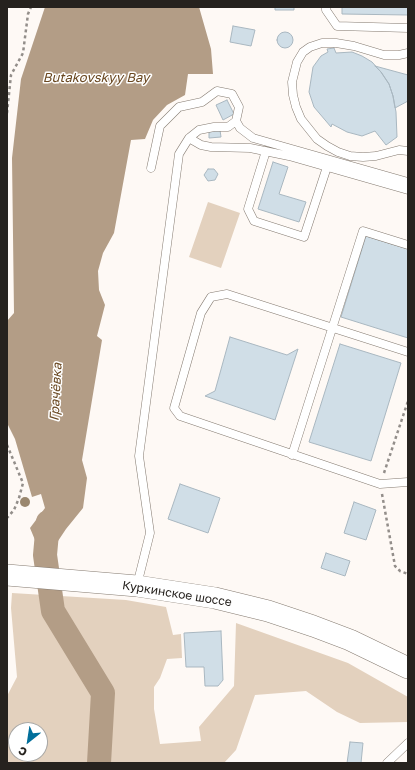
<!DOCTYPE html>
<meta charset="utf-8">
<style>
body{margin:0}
#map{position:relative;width:415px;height:770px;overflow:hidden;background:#fef9f5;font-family:"Golos Text",sans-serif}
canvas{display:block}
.frame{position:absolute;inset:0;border:8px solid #26221e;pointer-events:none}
.north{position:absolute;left:8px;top:722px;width:40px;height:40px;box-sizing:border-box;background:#fff;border:1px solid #a8a7a5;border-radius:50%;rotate:210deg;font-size:11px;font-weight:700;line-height:16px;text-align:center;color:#26221e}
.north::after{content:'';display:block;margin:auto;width:14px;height:18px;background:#026f9b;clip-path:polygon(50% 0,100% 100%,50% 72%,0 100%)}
</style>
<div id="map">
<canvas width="415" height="770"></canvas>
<div class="frame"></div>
<div class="north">С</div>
</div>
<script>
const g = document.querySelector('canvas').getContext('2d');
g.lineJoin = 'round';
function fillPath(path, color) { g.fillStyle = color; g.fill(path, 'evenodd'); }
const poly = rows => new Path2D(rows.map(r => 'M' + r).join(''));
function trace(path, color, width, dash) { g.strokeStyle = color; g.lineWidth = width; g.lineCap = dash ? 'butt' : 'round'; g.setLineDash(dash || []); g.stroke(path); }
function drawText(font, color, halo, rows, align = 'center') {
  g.font = font + ' "Golos Text",sans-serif'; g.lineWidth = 3; g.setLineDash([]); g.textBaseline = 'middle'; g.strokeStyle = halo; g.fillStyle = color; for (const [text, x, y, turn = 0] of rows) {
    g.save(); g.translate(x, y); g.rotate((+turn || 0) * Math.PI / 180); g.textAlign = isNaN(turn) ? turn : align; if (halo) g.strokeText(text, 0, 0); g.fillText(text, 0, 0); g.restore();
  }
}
fillPath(poly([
 [208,202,240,213,221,268,189,257],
 [12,593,126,600,166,607,173,635,181,634,182,658,167,659,160,678,154,687,154,709,160,744,201,741,199,727,234,686,236,623,348,663,408,697,408,722,360,723,337,712,306,691,255,695,236,750,224,763,7,763,7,696,17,677,11,608],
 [16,730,40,730,40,754,16,754]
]), '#e3d1be');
fillPath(poly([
 [45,7,199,7,211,49,213,74,188,74,185,95,167,105,153,120,145,139,131,140,114,233,103,253,98,271,99,290,105,305,97,336,102,340,82,460,87,478,83,508,66,529,50,553,45,555,40,552,30,528,45,508,41,494,32,497,15,439,7,423,7,321,14,313,12,158,21,79]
]), '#b39d86');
trace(poly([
 [48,522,45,555,53,611,103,693,99,763]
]), '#b39d86', 24);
const building = poly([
 [275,7,294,7,294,10,275,10,275,7],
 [342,7,408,7,408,15,342,14,342,7],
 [233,26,255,30,251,46,230,42,233,26],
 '277 40a8 8 0 1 1 16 0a8 8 0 1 1-16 0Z',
 [334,48,336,53,352,52,362,56,372,62,381,72,389,84,393,96,396,112,397,137,386,145,375,131,362,136,347,132,332,124,331,127,314,107,309,92,313,67,321,56,328,52,327,49,334,48],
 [375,66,408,75,408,101,395,108,393,96,389,84,381,72,375,66],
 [227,100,234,114,223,120,216,105,227,100],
 [209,130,220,130,221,137,209,138,209,130],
 [273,162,288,167,279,194,306,202,299,222,258,209,273,162],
 [208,169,214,169,218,174,215,180,208,181,204,175,208,169],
 [366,236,408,249,408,338,341,317,366,236],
 [230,337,287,355,298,349,275,420,205,396,215,391,230,337],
 [340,344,401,363,371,461,309,442,340,344],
 [180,484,220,498,208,533,168,519,180,484],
 [354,502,376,510,366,540,344,533,354,502],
 [326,553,350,561,345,576,321,568,326,553],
 [221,631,223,680,218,686,205,686,204,667,186,667,184,633,221,631],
 [350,742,363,743,361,763,347,763,350,742]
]);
fillPath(building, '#d0dee7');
trace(building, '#a9b7c0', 1);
const lane = poly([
 [326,7,326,10,337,26,408,28],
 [408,53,399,55,384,55,354,46,336,43,322,43,310,47,303,52,297,62,292,82,293,95,296,107,301,119,317,139,327,146,338,152,350,156,363,157,376,156,399,150,408,151],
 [236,121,240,128,253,138,408,182],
 [189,138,201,145,211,147,250,148,289,156,408,190],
 [266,151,248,209,254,221,304,237,327,167],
 [408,352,227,294,211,297,201,313,174,408,180,416,380,484,408,482],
 [292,455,363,231,408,245],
 [137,585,150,533,139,456,179,154,189,138,199,130,214,127,228,127,236,121,239,107,232,94,217,91,202,102,179,107,160,126,151,168],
 [387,763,408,743]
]);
const secondary = poly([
 [7,575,137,586,215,598,268,611,313,626,350,640,408,668]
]);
trace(lane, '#857b71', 9);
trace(secondary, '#857b71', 22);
trace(poly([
 [7,113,11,75,23,53,28,14,31,7],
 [7,445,23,483,19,498,14,510,7,518],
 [384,473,408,401],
 [382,494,395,566,400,571,408,574]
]), '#938e8a', 2.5, [3, 3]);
trace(lane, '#fff', 8);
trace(secondary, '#fff', 21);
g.fillStyle = '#9a876e';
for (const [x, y] of [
 [25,502]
]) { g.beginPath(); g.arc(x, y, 5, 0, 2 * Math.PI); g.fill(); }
drawText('12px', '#26221e', '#fff', [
 ["Куркинское шоссе",177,594,9]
]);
drawText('italic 13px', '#6a4821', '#fff', [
 ["Butakovskyy Bay",96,78],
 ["Грачёвка",56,392,-87]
]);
</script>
